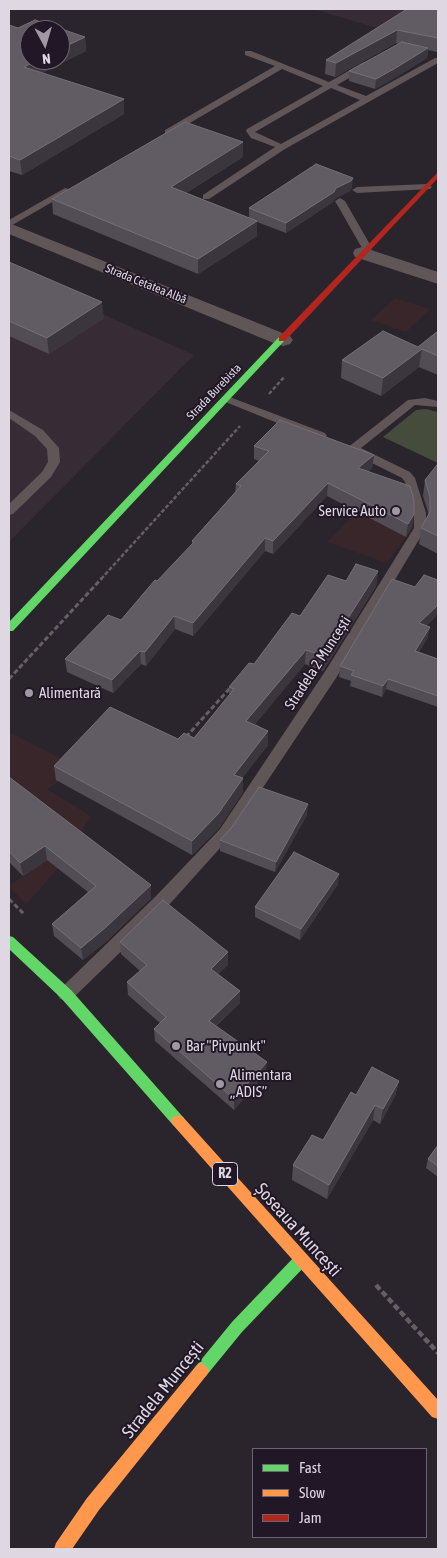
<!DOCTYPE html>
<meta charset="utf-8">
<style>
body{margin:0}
#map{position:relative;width:447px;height:1558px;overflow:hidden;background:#2a242c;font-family:"Asap Condensed",sans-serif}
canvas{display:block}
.frame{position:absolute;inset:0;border:10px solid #dfd8e3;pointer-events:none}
.legend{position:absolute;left:252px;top:1448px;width:175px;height:90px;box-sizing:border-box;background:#211726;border:1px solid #6d6472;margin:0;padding:6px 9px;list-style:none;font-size:15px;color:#dfd8e3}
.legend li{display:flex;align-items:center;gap:10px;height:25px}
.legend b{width:25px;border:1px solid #6d6472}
.north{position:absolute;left:20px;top:20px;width:50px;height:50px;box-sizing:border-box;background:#211726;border:1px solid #6d6472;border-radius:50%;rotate:174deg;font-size:14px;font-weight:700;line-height:20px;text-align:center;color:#dfd8e3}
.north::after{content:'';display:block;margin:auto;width:18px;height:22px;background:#a099a3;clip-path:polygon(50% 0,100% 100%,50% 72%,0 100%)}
</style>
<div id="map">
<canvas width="447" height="1558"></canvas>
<div class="frame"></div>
<ul class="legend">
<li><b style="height:6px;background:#63d668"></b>Fast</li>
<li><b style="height:6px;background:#ff974d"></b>Slow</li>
<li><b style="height:6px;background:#b3261e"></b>Jam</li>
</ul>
<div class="north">N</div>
</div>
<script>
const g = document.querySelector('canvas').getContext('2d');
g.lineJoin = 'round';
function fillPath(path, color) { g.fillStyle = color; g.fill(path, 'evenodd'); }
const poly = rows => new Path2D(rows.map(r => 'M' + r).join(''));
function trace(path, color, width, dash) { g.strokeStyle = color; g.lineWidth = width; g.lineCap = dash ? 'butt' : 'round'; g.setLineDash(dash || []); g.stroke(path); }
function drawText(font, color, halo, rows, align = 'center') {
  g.font = font + ' "Asap Condensed",sans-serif'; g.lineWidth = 4; g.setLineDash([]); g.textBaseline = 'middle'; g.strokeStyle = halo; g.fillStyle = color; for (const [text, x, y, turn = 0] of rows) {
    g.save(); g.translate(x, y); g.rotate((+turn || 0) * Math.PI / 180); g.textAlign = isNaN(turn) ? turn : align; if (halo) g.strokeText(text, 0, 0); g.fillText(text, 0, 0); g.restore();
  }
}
fillPath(poly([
 [395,298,430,309,406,332,371,320],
 [377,495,416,516,406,537,387,563,327,542,357,511],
 [9,732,80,768,47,789,91,816,64,861,26,905,9,886,23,876,9,862]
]), '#38262a');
fillPath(poly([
 [313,9,438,9,438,46],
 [9,272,194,355,9,542]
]), '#372b36');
fillPath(poly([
 [426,409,438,412,438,463,383,437,416,410]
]), '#464c3c');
trace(poly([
 [269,394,285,376],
 [101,579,240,426]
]), '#665f62', 2.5, [4, 2]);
trace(poly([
 [9,679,102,578],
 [186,737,230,688],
 [9,899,24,914]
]), '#665f62', 3, [5, 2.5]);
trace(poly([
 [376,1285,438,1353]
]), '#665f62', 4.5, [6, 3]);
fillPath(poly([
 [245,51,251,51,329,82,364,62,370,62,370,66,337,85,366,96,435,58,438,58,438,63,285,149,209,199,203,199,203,195,275,147,251,138,246,131,247,129,323,86,282,69,171,134,165,134,165,130,275,66,245,55,245,51],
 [331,88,360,100,281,144,255,132,331,88],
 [427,184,432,187,430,189,357,193,352,190,357,187,427,184],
 [65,188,73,190,9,227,9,220,65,188],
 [340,198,345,201,372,248,371,250,362,248,335,201,340,198],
 [227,396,325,433,327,436,321,440,317,439,223,401,221,399,227,396],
 [425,398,438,401,438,407,415,405,361,448,410,472,415,478,426,513,426,528,336,678,230,837,168,906,72,999,66,1001,60,999,57,994,60,989,156,896,220,829,326,670,414,528,414,513,405,482,402,478,350,452,347,448,408,400,425,398],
 [9,410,43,430,59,448,60,462,51,477,13,514,9,515,9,504,42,472,48,462,47,449,35,436,9,418,9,410]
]), '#605557');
fillPath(poly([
 [9,223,290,336,293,340,290,344,283,346,276,344,9,234,9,223],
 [362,247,438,272,438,284,355,257,353,253,355,249,362,247]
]), '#605557');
fillPath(poly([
 [279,337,286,339,13,631,9,631,9,622,279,337],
 [9,936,13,937,71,990,183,1117,185,1121,183,1125,178,1127,173,1125,61,998,9,949,9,936],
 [301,1253,306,1255,308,1260,306,1265,242,1332,206,1376,201,1379,196,1376,193,1371,196,1366,232,1322,296,1255,301,1253]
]), '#63d668');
fillPath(poly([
 [178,1115,183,1117,438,1400,438,1419,432,1417,173,1125,171,1121,173,1117,178,1115],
 [201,1363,206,1366,209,1371,206,1376,99,1510,72,1549,54,1549,56,1543,87,1498,196,1366,201,1363]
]), '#ff974d');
fillPath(poly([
 [438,172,438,178,285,341,279,341,279,337,438,172]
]), '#b3261e');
fillPath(poly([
 [438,9,438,51,437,52,428,50,427,58,393,79,375,89,349,81,349,71,399,44,396,43,335,77,325,74,326,60],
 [9,25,18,28,85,37,86,51,42,73,124,99,124,114,22,175,9,171],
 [243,157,186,193,249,218,249,208,352,188,350,191,336,198,333,202,286,233,257,222,257,236,198,274,53,214,52,199],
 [9,262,104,318,49,354,9,336],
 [438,331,438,375,419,367,381,396,341,378,342,360,418,347],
 [254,446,374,455,372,468,368,472,414,514,412,527,406,537,327,496,273,554,265,551,193,636,175,629,146,666,141,664,113,693,67,672,65,659,121,620,192,544,192,541,235,492,236,484,259,461,254,459],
 [438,466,438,554,419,544,421,528,428,516,428,512,423,496,425,480],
 [378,571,376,586,323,671,305,664,255,724,268,731,268,745,242,778,243,792,219,828,192,855,56,780,54,766,178,739,194,738,229,696,229,687,254,664,300,616,346,581],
 [436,616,426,626,428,637,419,652,438,659,438,707,386,689,382,697,350,686,351,681,339,677,340,666],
 [9,777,151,898,107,941,83,960,54,936,52,924,88,892,47,860,23,876,9,862],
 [307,815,275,872,220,851,220,840],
 [338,884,300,940,255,917,255,907],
 [120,942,228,952,228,965,218,974,240,991,240,1003,216,1026,266,1073,234,1110,155,1041,154,1029,160,1023,128,995,127,982,140,971,121,954],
 [399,1081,395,1096,380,1124,373,1120,327,1199,292,1180,293,1165,323,1140,356,1095],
 [438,1145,438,1177,426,1168,428,1159]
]), '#524c54');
fillPath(poly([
 [397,30,396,43,335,77,336,63],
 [85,37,86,51,25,81,24,67,38,60,60,60,60,49],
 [438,38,438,51,437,52],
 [428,48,427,58,393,79,375,89,376,79],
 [124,99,124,114,22,175,20,160],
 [243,142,243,157,171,202,171,187],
 [353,178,352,188,350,191,336,198,333,202,286,233,286,223,336,188],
 [257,221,257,236,198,274,198,259],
 [102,302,104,318,49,354,47,338],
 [422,349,419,367,381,396,383,378],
 [374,455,372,468,357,481,358,468],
 [328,483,327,496,273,554,273,541],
 [414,514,412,527,406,537,408,524],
 [265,538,265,551,193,636,193,623],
 [378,571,376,586,323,671,324,656],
 [438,605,438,613,436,616,418,634,419,623],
 [174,616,175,629,146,666,145,652],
 [430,627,428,637,413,661,415,651],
 [306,650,305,664,246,735,246,721],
 [140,651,141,664,113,693,112,680],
 [388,679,386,689,382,697,383,686],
 [268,731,268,745,234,789,234,775],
 [243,778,243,792,219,828,192,855,192,841],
 [308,804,307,815,275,872,276,862],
 [45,846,47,860,23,876,20,863],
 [339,874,338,884,300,940,301,929],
 [151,885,151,898,107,941,83,960,81,948],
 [228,952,228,965,211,981,211,969],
 [240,991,240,1003,209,1032,209,1021],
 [267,1062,266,1073,234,1110,234,1099],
 [399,1081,395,1096,380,1124,383,1109],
 [375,1105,373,1120,327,1199,329,1185]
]), '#3b363d');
const building = poly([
 [407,9,438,9,438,38,397,30,336,63,326,60,407,9],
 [35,20,85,37,60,49,60,30,30,30,30,60,38,60,24,67,124,99,20,160,9,156,9,25,18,28,35,20],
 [402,42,428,48,394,69,376,79,349,71,402,42],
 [185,122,243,142,171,187,257,221,198,259,52,199,185,122],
 [316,164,353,178,351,181,336,188,334,192,286,223,249,208,316,164],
 [9,262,102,302,47,338,9,321,9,262],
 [383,331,418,347,438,331,438,356,422,349,383,378,342,360,383,331],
 [280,420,374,455,358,468,410,486,414,500,414,514,408,524,328,483,273,541,265,538,193,623,174,616,145,652,140,651,112,680,65,659,108,615,121,620,155,580,157,581,194,542,192,541,241,486,236,484,269,451,254,446,280,420],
 [437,465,438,466,438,536,421,528,430,512,430,497,425,480,437,465],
 [356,564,378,571,324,656,306,650,246,721,268,731,234,775,243,778,218,814,192,841,54,766,110,707,178,739,184,733,194,738,234,689,229,687,249,663,254,664,292,613,300,616,328,575,346,581,356,564],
 [424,575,438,580,438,605,419,623,430,627,415,651,438,659,438,696,388,679,383,686,351,675,354,671,340,666,392,579,415,587,424,575],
 [9,777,151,885,105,928,81,948,52,924,96,886,45,846,20,863,9,851,9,777],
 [259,787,308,804,276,862,220,840,232,827,259,787],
 [294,852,339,874,301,929,255,907,294,852],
 [163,900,228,952,211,969,240,991,209,1021,267,1062,234,1099,154,1029,166,1017,127,982,147,965,120,942,163,900],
 [372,1067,399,1081,383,1109,375,1105,329,1185,293,1165,312,1135,323,1140,351,1092,356,1095,372,1067],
 [438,1145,438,1166,428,1159,438,1145]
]);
fillPath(building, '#615c63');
trace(building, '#756f77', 1);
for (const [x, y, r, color] of [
 [396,511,5,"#a099a3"],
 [29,693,5,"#a099a3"],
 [176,1046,5,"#a099a3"],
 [220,1084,5,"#a099a3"]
]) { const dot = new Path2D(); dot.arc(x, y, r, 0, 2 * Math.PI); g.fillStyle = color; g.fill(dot); trace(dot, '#211726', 2); }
drawText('12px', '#dfd8e3', '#211726', [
 ["Strada Cetatea Albă",146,284,22],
 ["Strada Burebista",214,392,-46]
]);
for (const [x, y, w] of [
 [225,1174,25]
]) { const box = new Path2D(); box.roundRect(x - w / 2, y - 11.5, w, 23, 4); g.fillStyle = '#211726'; g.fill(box); trace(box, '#dfd8e3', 1); }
drawText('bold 14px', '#dfd8e3', null, [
 ["R2",225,1174]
]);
drawText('15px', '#dfd8e3', '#211726', [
 ["Service Auto",386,511,"right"],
 ["Alimentară",39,693],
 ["Bar \"Pivpunkt\"",186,1046],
 ["Alimentara",230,1075],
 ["„ADIS”",230,1092]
], 'left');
drawText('15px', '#dfd8e3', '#211726', [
 ["Stradela 2 Muncești",318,663,-57]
]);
drawText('18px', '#dfd8e3', '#211726', [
 ["Șoseaua Muncești",298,1230,48],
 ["Stradela Muncești",163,1390,-51]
]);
</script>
